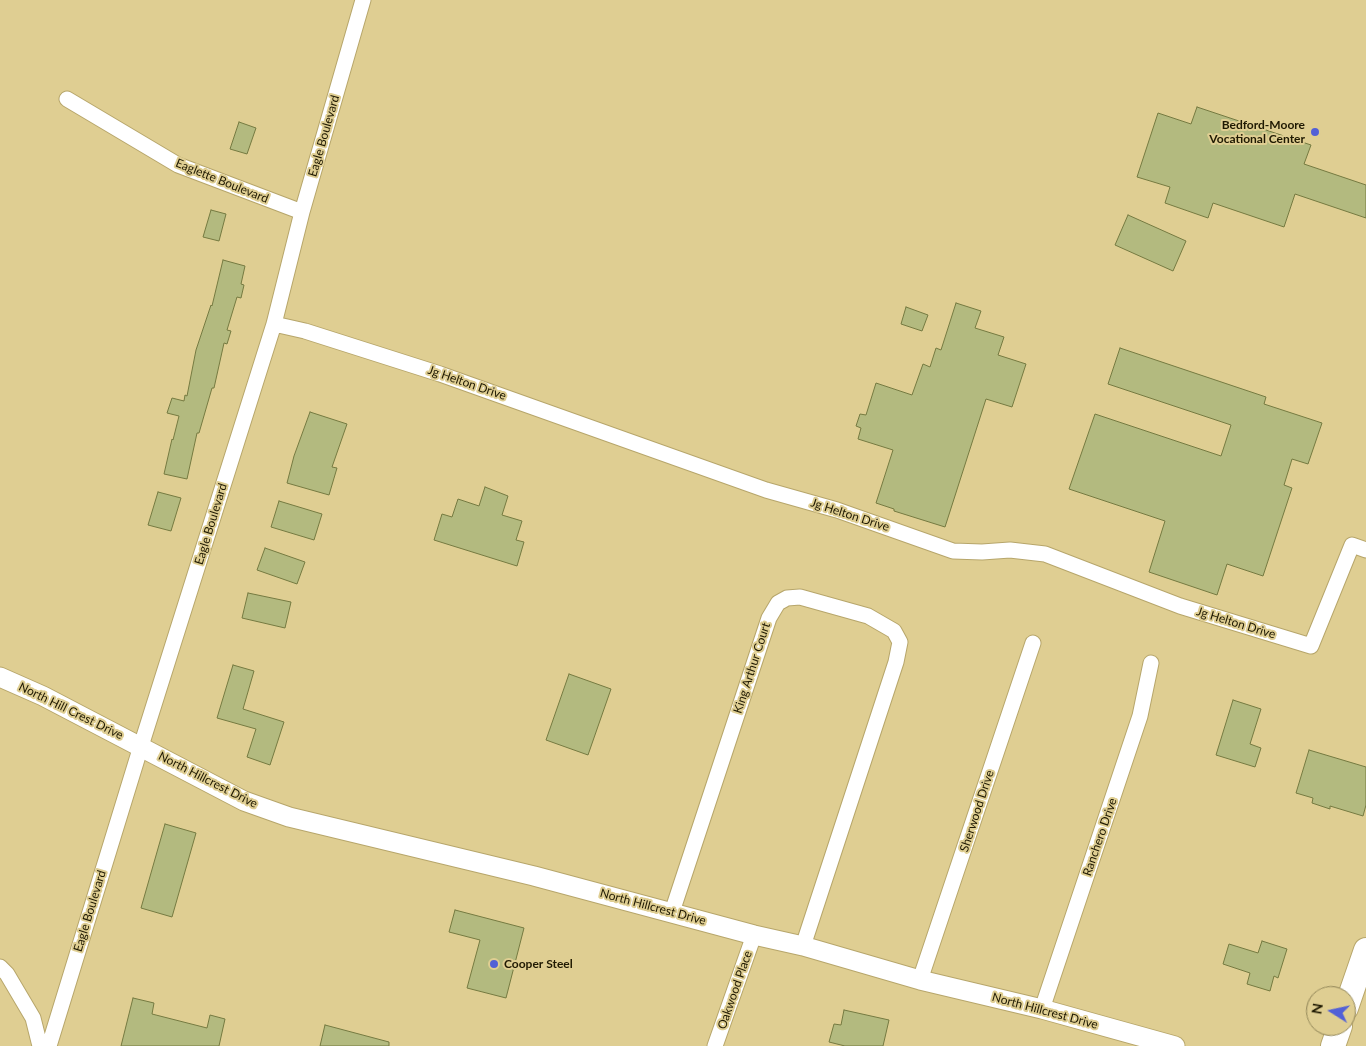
<!DOCTYPE html>
<style>
body{margin:0}
#map{position:relative;width:1366px;height:1046px;overflow:hidden;background:#dfce92;font-family:Lato,sans-serif}
canvas{display:block}
.north{position:absolute;left:1306px;top:986px;width:50px;height:50px;box-sizing:border-box;background:#dfce92;border:1px solid #928658;border-radius:50%;rotate:280deg;font-size:14px;font-weight:700;line-height:20px;text-align:center;color:#1f1902}
.north::after{content:'';display:block;margin:auto;width:18px;height:22px;background:#5260d6;clip-path:polygon(50% 0,100% 100%,50% 72%,0 100%)}
</style>
<div id="map">
<canvas width="1366" height="1046"></canvas>
<div class="north">N</div>
</div>
<script>
const g = document.querySelector('canvas').getContext('2d');
g.lineJoin = 'round';
function fillPath(path, color) { g.fillStyle = color; g.fill(path, 'evenodd'); }
const poly = rows => new Path2D(rows.map(r => 'M' + r).join(''));
function trace(path, color, width, dash) { g.strokeStyle = color; g.lineWidth = width; g.lineCap = dash ? 'butt' : 'round'; g.setLineDash(dash || []); g.stroke(path); }
function drawText(font, color, halo, rows, align = 'center') {
  g.font = font + ' Lato,sans-serif'; g.lineWidth = 4; g.setLineDash([]); g.textBaseline = 'middle'; g.strokeStyle = halo; g.fillStyle = color; for (const [text, x, y, turn = 0] of rows) {
    g.save(); g.translate(x, y); g.rotate((+turn || 0) * Math.PI / 180); g.textAlign = isNaN(turn) ? turn : align; if (halo) g.strokeText(text, 0, 0); g.fillText(text, 0, 0); g.restore();
  }
}
const building = poly([
 [1197,107,1311,145,1304,164,1366,185,1366,218,1295,194,1284,227,1213,203,1208,218,1165,203,1170,187,1137,177,1158,113,1191,124,1197,107],
 [239,122,256,128,247,154,230,149,239,122],
 [211,210,226,214,219,241,203,237,211,210],
 [1128,215,1186,241,1173,271,1115,245,1128,215],
 [223,260,245,266,241,284,244,285,241,298,237,297,227,330,231,331,227,344,224,343,214,388,212,388,199,433,197,433,187,479,164,474,172,439,173,440,179,416,167,413,172,398,184,401,185,395,187,396,196,350,211,305,212,306,223,260],
 [956,303,981,311,975,328,1004,337,998,355,1026,364,1012,407,986,399,945,527,894,511,894,509,876,503,893,450,858,439,861,428,856,426,860,414,866,415,876,383,912,395,923,364,930,367,936,348,941,350,956,303],
 [906,307,928,315,922,331,901,324,906,307],
 [1120,348,1266,397,1264,404,1322,423,1308,464,1292,459,1284,485,1292,488,1263,576,1227,564,1217,595,1149,572,1165,521,1069,489,1095,414,1221,456,1231,425,1108,384,1120,348],
 [310,412,347,424,332,467,337,468,329,495,287,483,294,456,310,412],
 [485,487,508,496,502,515,522,521,516,540,524,542,517,566,434,540,442,514,452,517,458,499,479,506,485,487],
 [158,492,181,498,171,531,148,525,158,492],
 [279,501,322,514,314,540,271,527,279,501],
 [265,548,305,562,297,584,257,570,265,548],
 [248,593,291,602,285,628,242,618,248,593],
 [233,665,254,671,243,709,284,722,270,765,247,757,256,729,217,718,233,665],
 [569,674,611,689,588,755,546,740,569,674],
 [1233,700,1261,709,1250,744,1261,748,1255,767,1216,755,1233,700],
 [1309,750,1366,767,1366,805,1363,816,1330,806,1330,809,1312,803,1313,798,1296,793,1309,750],
 [165,824,196,833,172,917,141,908,165,824],
 [455,910,524,928,506,998,467,988,480,940,449,932,455,910],
 [1262,941,1287,949,1278,978,1274,976,1270,991,1247,984,1250,973,1223,964,1229,944,1258,953,1262,941],
 [133,998,154,1003,152,1014,207,1028,210,1015,225,1019,219,1046,121,1046,133,998],
 [844,1010,889,1020,883,1046,845,1046,829,1042,834,1024,841,1025,844,1010],
 [325,1025,389,1042,389,1046,320,1046,325,1025]
]);
fillPath(building, '#b3ba7f');
trace(building, '#757a41', 1);
const minor = poly([
 [67,99,178,165,302,212],
 [274,324,305,331,440,374,766,490,837,510,953,551,982,552,1010,550,1045,554,1180,606,1311,646,1352,545,1366,550],
 [672,912,769,618,778,603,787,598,800,597,868,616,894,631,900,642,896,662,803,946],
 [0,967,7,974,33,1018,40,1046],
 [920,980,1033,643],
 [1042,1009,1140,716,1151,663],
 [49,1046,141,746,274,324,302,212,363,0],
 [715,1046,754,935]
]);
const tertiary = poly([
 [0,677,43,696,244,801,289,817,534,876,754,935,803,946,920,980,1042,1009,1175,1046]
]);
const primary = poly([
 [1346,1008,1366,950],
 [1333,1046,1340,1026]
]);
trace(minor, '#b7a66b', 17);
trace(tertiary, '#b7a66b', 21);
trace(primary, '#b7a66b', 26);
trace(minor, '#fff', 15);
trace(tertiary, '#fff', 19);
trace(primary, '#fff', 24);
for (const [x, y, r, color] of [
 [1315,132,5,"#5260d6"],
 [494,964,5,"#5260d6"]
]) { const dot = new Path2D(); dot.arc(x, y, r, 0, 2 * Math.PI); g.fillStyle = color; g.fill(dot); trace(dot, '#dfce92', 2); }
drawText('bold 12px', '#1f1902', '#dfce92', [
 ["Bedford-Moore",1305,125],
 ["Vocational Center",1305,139],
 ["Cooper Steel",504,964,"left"]
], 'right');
drawText('12px', '#1f1902', '#dfce92', [
 ["Eagle Boulevard",324,136,-74],
 ["Eaglette Boulevard",222,181,22],
 ["Jg Helton Drive",467,383,19],
 ["Jg Helton Drive",850,515,18],
 ["Eagle Boulevard",211,524,-73],
 ["Jg Helton Drive",1236,623,17],
 ["King Arthur Court",752,668,-72],
 ["North Hill Crest Drive",71,711,26],
 ["North Hillcrest Drive",208,780,27],
 ["Sherwood Drive",977,811,-72],
 ["Ranchero Drive",1100,837,-71],
 ["North Hillcrest Drive",653,907,15],
 ["Eagle Boulevard",90,911,-73],
 ["Oakwood Place",735,990,-71],
 ["North Hillcrest Drive",1045,1011,15]
]);
</script>
